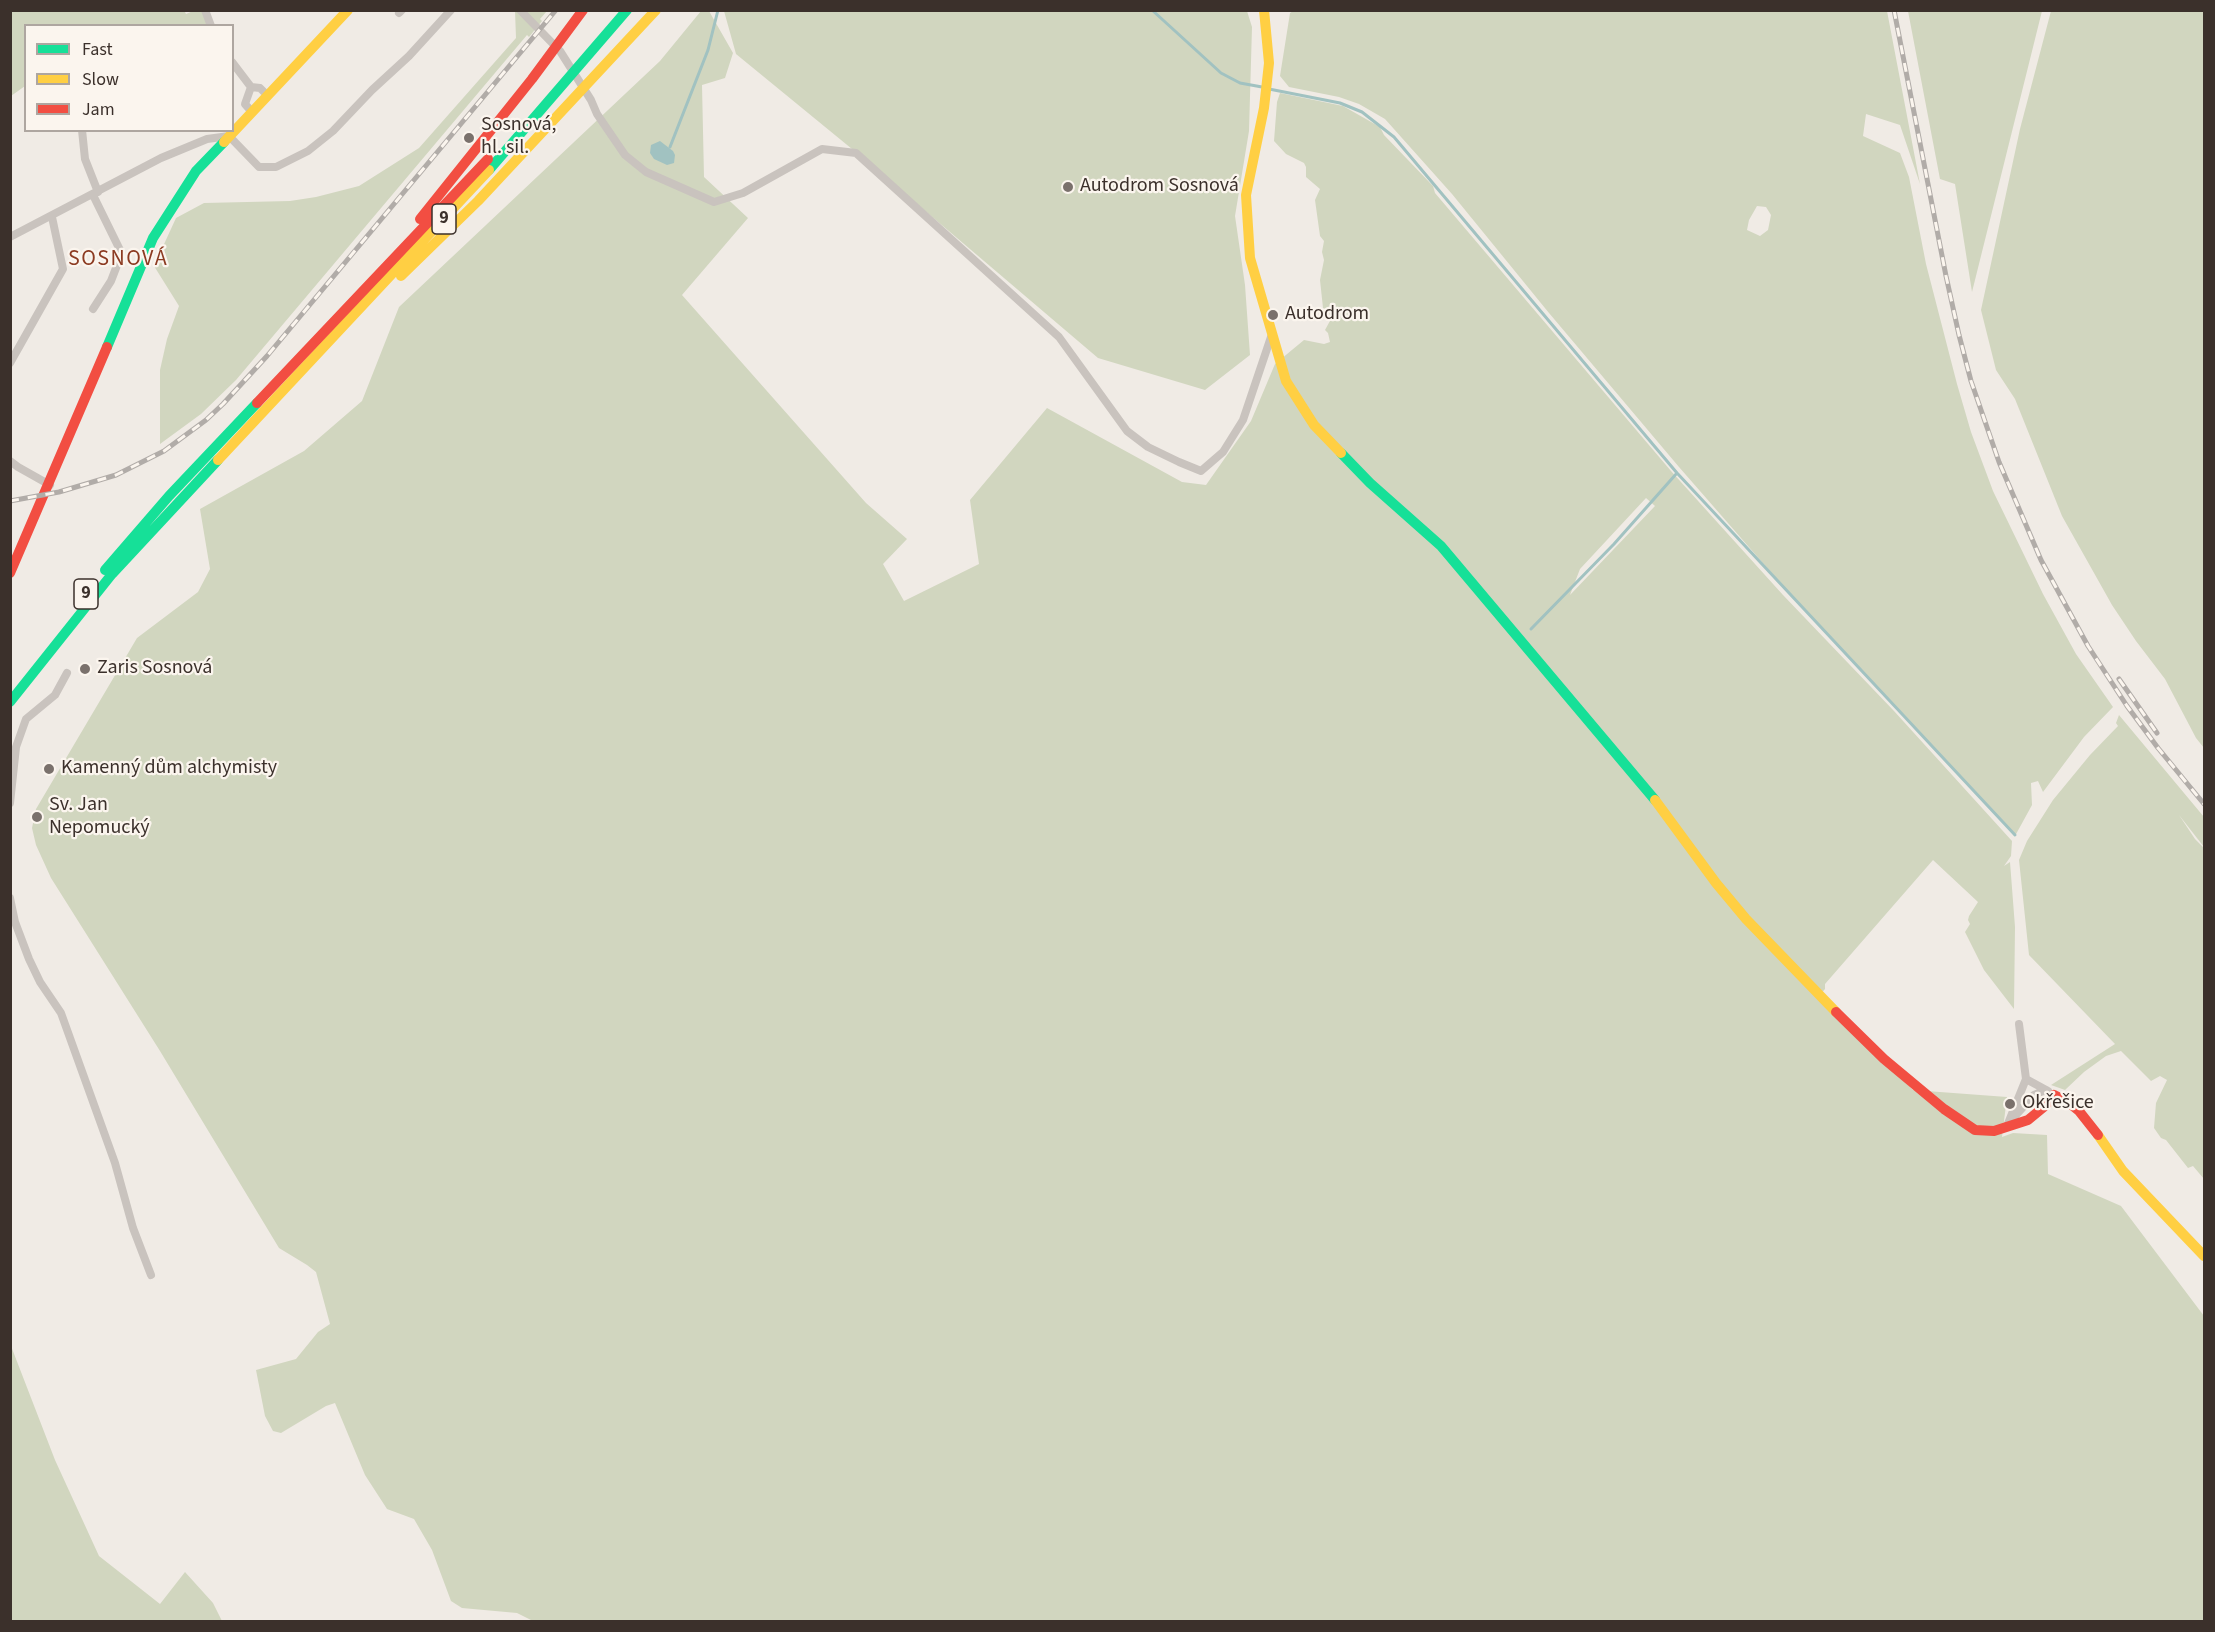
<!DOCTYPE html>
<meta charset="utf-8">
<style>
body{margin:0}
#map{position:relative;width:2215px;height:1632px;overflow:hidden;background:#f0ebe5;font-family:"Source Sans 3",sans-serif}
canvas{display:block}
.frame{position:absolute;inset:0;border:12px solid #3b302b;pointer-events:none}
.legend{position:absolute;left:24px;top:24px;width:210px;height:108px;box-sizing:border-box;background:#fbf5ee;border:2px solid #aea6a0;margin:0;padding:8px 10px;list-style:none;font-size:18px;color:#3b302b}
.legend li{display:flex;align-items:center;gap:12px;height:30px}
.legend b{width:30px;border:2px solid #aea6a0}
</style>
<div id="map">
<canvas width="2215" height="1632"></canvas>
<div class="frame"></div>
<ul class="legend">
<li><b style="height:8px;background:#16e098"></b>Fast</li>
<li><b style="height:8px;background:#ffcf43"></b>Slow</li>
<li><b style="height:8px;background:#f24e42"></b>Jam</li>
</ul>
</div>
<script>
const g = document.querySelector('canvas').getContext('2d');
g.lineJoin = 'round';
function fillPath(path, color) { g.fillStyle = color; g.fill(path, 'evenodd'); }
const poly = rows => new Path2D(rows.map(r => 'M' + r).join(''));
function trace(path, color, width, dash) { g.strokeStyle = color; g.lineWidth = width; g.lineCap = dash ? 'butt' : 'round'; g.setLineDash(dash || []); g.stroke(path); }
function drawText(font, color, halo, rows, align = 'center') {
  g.font = font + ' "Source Sans 3",sans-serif'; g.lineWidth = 4.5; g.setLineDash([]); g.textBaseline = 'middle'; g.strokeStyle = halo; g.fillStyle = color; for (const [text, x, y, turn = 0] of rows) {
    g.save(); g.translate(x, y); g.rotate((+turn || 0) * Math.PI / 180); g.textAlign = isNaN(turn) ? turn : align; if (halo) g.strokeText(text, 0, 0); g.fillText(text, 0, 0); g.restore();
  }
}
fillPath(poly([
 [184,10,186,14,193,11,204,11,208,25,26,26,25,86,11,96,11,11],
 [1295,10,1887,11,1920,184,1900,125,1866,114,1863,136,1900,153,1909,177,1926,264,1957,384,1971,432,1993,491,2043,594,2076,654,2113,707,2084,737,2043,792,2038,781,2031,783,2032,805,2015,836,1803,609,1679,467,1549,313,1452,194,1385,119,1359,104,1339,97,1289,87,1280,76,1290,13],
 [1757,206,1766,207,1771,215,1768,230,1760,236,1747,230,1749,220],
 [515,11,547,11,540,19,542,21,529,37,527,35,236,380,201,414,160,444,160,370,167,339,179,306,154,266,176,218,204,203,290,201,316,197,359,186,419,148,516,38],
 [701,11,709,11,733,53,725,78,702,85,704,177,748,218,682,295,866,503,907,539,883,564,904,601,979,564,970,500,1047,408,1182,482,1206,485,1251,421,1275,364,1304,340,1324,344,1330,342,1328,333,1325,330,1331,319,1328,310,1323,308,1320,280,1324,260,1322,252,1324,241,1320,236,1315,200,1320,189,1306,177,1306,167,1304,163,1286,154,1274,141,1277,102,1280,93,1343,106,1380,127,1384,135,1433,186,1435,193,1671,471,1783,595,1894,711,2012,841,2011,856,2004,866,2010,862,2015,927,2014,1009,1984,970,1965,932,1970,924,1968,920,1969,916,1978,902,1933,860,1825,984,1825,989,1818,997,1913,1090,2007,1097,2002,1137,2013,1133,2047,1135,2048,1174,2121,1206,2204,1316,2204,1621,535,1622,517,1613,462,1608,451,1601,432,1550,414,1519,387,1509,365,1475,335,1403,326,1406,281,1433,273,1431,265,1416,256,1370,296,1359,318,1332,330,1324,316,1272,307,1265,279,1248,160,1051,51,878,36,845,32,828,36,809,137,638,198,592,210,569,200,509,304,451,362,401,399,307,660,61],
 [1646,498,1655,506,1570,595,1580,569],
 [724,11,1247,11,1252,27,1249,131,1235,216,1245,285,1250,355,1205,390,1098,358,863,158,736,54],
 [1908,11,2042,11,1972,292,1955,184,1940,179],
 [2051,11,2204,11,2204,748,2196,738,2165,679,2136,641,2112,605,2062,516,2015,399,1996,370,1981,310,2020,129],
 [2119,715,2204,817,2204,847,2179,815,2195,839,2204,848,2204,1179,2193,1166,2188,1168,2166,1140,2161,1138,2154,1128,2156,1103,2167,1080,2160,1076,2151,1081,2121,1051,2106,1056,2084,1072,2065,1090,2051,1085,2115,1044,2029,955,2019,860,2027,841,2053,800,2090,755,2118,726,2116,723],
 [11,1346,55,1460,99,1556,160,1604,185,1572,213,1603,222,1621,11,1621]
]), '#d1d6bf');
fillPath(poly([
 [660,141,673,151,675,155,674,163,667,165,654,159,650,153,651,145]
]), '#a1c2c1');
trace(poly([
 [1152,10,1221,73,1240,83,1262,87],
 [1269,89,1340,103,1362,112,1394,137,1677,473,2015,835],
 [670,147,708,50,718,10],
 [1531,629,1614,544,1677,473]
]), '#a1c2c1', 3);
trace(poly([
 [205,10,211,26],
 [520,10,560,51,591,100,597,114,625,155,646,172,714,202,743,193,822,149,856,153,1059,337,1127,431,1148,447,1179,462,1201,471,1223,452,1243,420,1272,334],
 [399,13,402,10],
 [232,62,251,87],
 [252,112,245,104,251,87,260,88,267,95],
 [82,130,85,159,98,192],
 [93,195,120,250,121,255,111,281,93,309],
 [10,237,161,158,207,139,229,136,259,167,276,167,308,151,333,131,372,90,409,56,451,10],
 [10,363,63,269,52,217],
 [10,461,18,467,50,485],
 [10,803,16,747,26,719,55,695,67,673],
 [10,898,15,922,29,959,40,982,61,1013,115,1163,133,1228,151,1275],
 [2026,1079,2048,1091],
 [2015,1116,2034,1095,2046,1090],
 [2007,1126,2026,1079,2019,1024]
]), '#c9c3be', 8);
trace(poly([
 [489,170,627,10],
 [107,347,153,238,196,171,224,142],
 [1341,453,1370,483,1441,546,1655,800],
 [105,570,169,496,257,403],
 [10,702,112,574,218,460]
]), '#16e098', 10);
trace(poly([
 [1264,10,1269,63,1264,108,1246,195,1250,258,1286,381,1314,425,1341,453],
 [224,142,348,10],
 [401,276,478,201,656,10],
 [218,460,489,170],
 [1655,800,1716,883,1746,919,1836,1012],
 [2098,1135,2123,1171,2204,1256]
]), '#ffcf43', 10);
trace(poly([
 [420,219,532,79,583,10],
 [257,403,488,159],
 [10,573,107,347],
 [1836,1012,1884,1059,1944,1109,1975,1130,1994,1131,2028,1120,2045,1106,2054,1095,2068,1102,2079,1111,2098,1135]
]), '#f24e42', 10);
const rail = poly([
 [1894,10,1946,276,1959,335,1971,381,1999,462,2041,560,2088,646,2127,706,2158,748,2204,804],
 [10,501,59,492,116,475,164,451,206,420,223,404,267,356,556,10],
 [2119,679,2157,733]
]);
trace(rail, '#b1aca8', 5);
trace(rail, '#fbf5ee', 3, [9]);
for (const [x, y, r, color] of [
 [469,138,6,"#7a716c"],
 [1068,187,6,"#7a716c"],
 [1273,315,6,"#7a716c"],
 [85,669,6,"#7a716c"],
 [49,769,6,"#7a716c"],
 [37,817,6,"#7a716c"],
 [2010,1104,6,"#7a716c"]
]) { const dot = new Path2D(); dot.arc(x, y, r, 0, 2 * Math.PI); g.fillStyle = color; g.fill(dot); trace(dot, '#fbf5ee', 2); }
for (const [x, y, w] of [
 [444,219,24],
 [86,594,24]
]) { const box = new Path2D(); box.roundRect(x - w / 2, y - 15, w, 30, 4.5); g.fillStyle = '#fbf5ee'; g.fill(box); trace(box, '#3b302b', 1.5); }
drawText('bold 18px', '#3b302b', null, [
 ["9",444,219],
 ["9",86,594]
]);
drawText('20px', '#3b302b', '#fbf5ee', [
 ["Sosnová,",481,126],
 ["hl. sil.",481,149],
 ["Autodrom Sosnová",1080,187],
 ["Autodrom",1285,315],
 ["Zaris Sosnová",97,669],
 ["Kamenný dům alchymisty",61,769],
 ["Sv. Jan",49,806],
 ["Nepomucký",49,829],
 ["Okřešice",2022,1104]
], 'left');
g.letterSpacing = '1.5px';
drawText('22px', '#8c3b22', '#fbf5ee', [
 ["SOSNOVÁ",118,260]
]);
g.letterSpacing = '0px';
</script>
